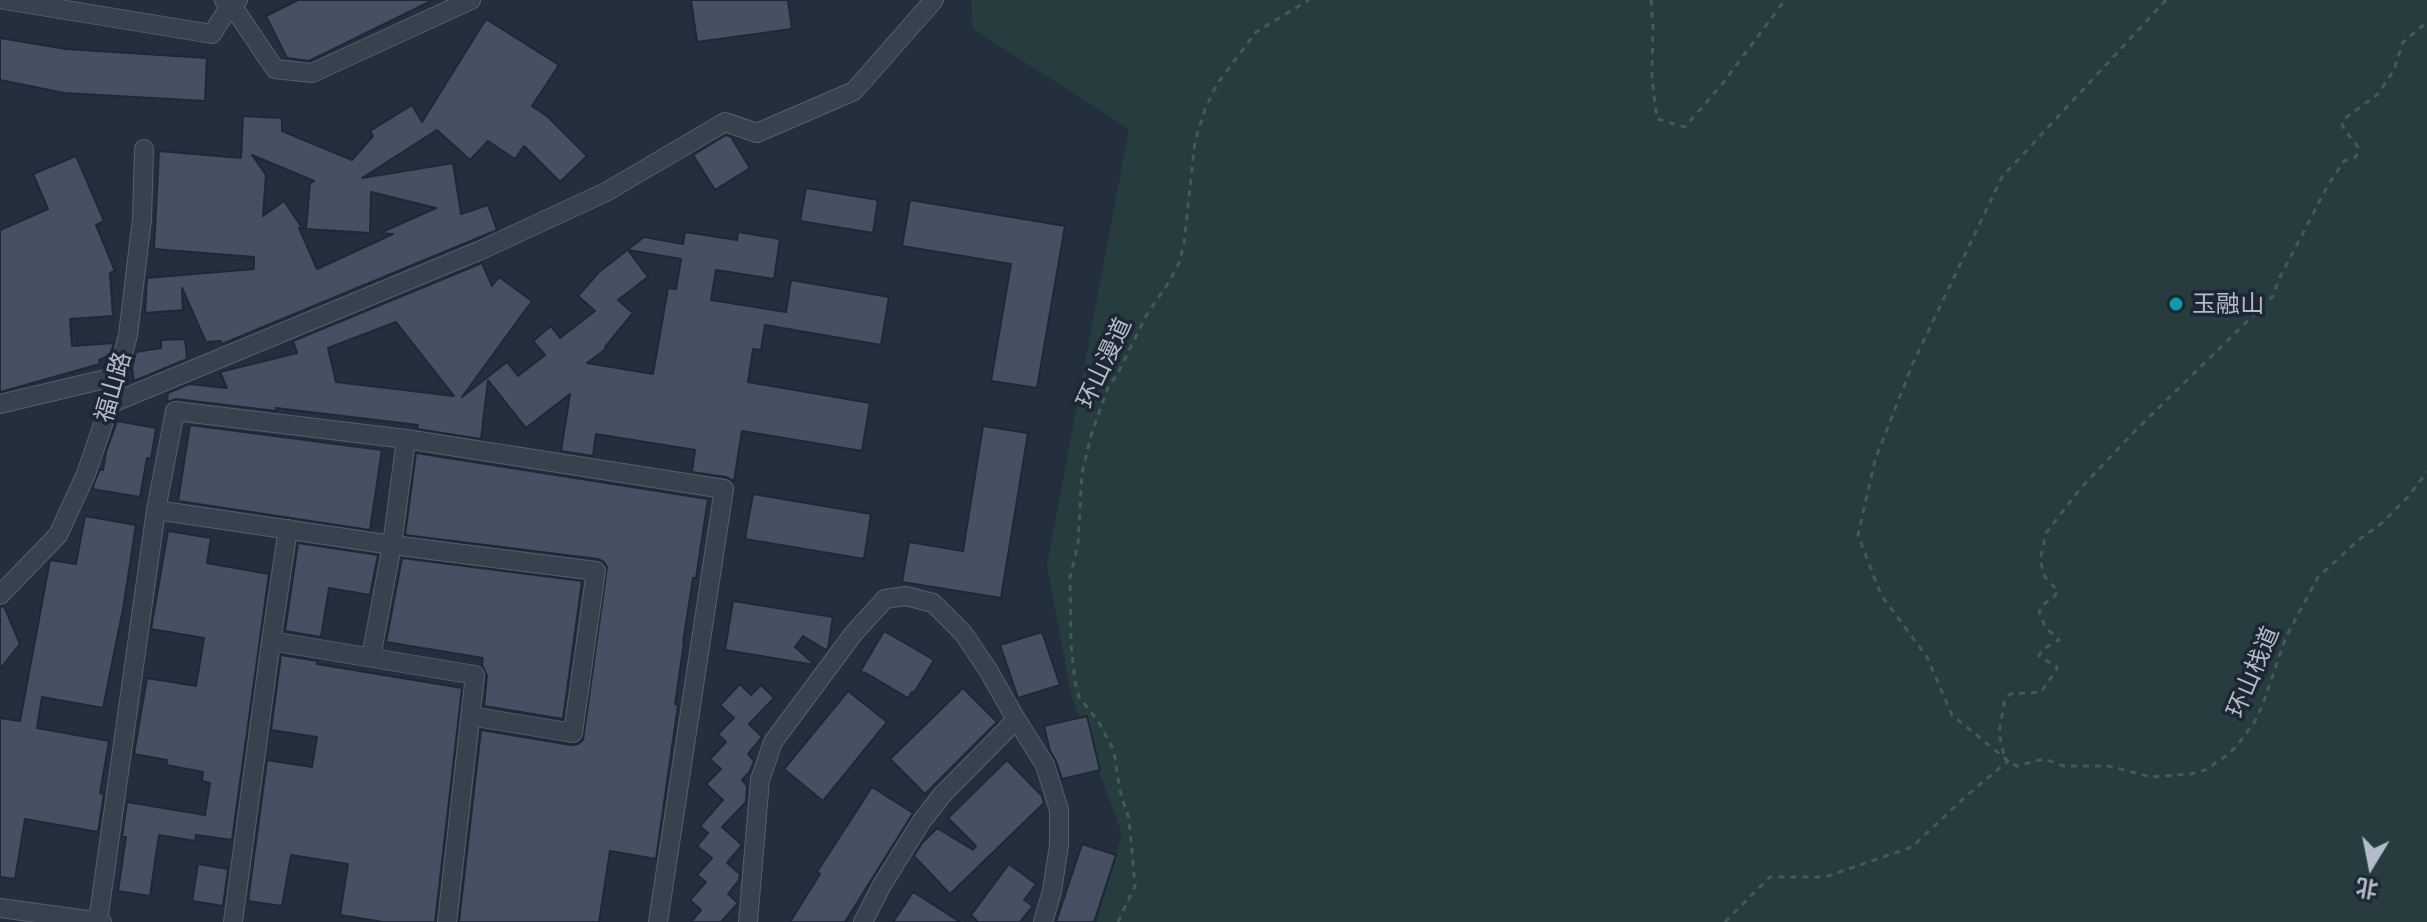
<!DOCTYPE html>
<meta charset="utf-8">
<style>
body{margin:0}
#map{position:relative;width:2427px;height:922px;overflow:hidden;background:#242f3e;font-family:"Exo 2","Noto Sans SC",sans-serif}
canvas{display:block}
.north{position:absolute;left:2331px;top:826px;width:80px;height:80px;-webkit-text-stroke:6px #1d2633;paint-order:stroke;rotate:190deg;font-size:22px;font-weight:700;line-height:32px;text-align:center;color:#b4bcc9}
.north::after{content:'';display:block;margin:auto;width:28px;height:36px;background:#b4bcc9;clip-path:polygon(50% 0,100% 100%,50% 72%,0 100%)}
</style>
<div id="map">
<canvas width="2427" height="922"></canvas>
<div class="north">北</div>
</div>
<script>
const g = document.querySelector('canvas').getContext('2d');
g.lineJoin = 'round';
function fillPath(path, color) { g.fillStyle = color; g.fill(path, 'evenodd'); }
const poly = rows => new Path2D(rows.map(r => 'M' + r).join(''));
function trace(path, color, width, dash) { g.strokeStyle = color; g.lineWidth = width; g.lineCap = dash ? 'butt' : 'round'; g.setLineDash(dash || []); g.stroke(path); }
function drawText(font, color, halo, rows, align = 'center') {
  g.font = font + ' "Exo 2","Noto Sans SC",sans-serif'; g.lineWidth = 7; g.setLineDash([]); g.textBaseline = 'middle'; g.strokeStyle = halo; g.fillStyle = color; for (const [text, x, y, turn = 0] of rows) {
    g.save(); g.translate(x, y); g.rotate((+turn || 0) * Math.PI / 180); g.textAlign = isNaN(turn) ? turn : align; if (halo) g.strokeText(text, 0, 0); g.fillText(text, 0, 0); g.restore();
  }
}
fillPath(poly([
 [971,0,2427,0,2427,922,1097,922,1122,834,1071,694,1047,565,1129,129,973,29]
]), '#263c3f');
const building = poly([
 [298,0,433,0,309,61,287,58,266,16,298,0],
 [691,0,788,0,792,29,697,42,691,0],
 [486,19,559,65,532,106,548,117,587,156,560,182,524,146,515,159,488,141,470,160,437,130,362,178,453,163,461,214,488,205,497,230,222,344,221,341,206,342,182,288,183,310,145,313,147,278,254,269,254,257,154,249,159,151,241,158,243,116,282,118,282,131,352,160,373,136,370,131,412,105,422,122,486,19],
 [252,155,314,181,310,183,306,229,370,233,371,192,436,208,380,233,393,234,317,269,299,228,303,229,284,201,263,216,266,175,252,155],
 [0,38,66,49,207,58,205,101,64,93,0,80,0,38],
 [726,135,731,137,750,168,715,190,693,155,726,135],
 [76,156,104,221,96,225,115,271,110,273,113,316,70,319,72,346,114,343,110,355,99,360,100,364,0,392,0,230,48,209,33,174,76,156],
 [806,188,878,200,873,233,800,221,806,188],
 [910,200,1065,226,1037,388,991,381,1011,264,902,246,910,200],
 [685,232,737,240,738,232,780,239,774,279,716,270,711,300,786,312,791,280,889,297,881,345,765,325,761,350,753,349,748,382,870,403,862,451,742,431,734,481,726,477,692,472,695,450,596,434,593,456,561,451,570,394,526,428,488,380,481,439,417,429,418,425,276,408,276,411,176,399,167,402,168,393,189,384,227,388,220,372,297,353,293,341,482,263,492,286,499,277,532,301,462,397,507,362,518,376,545,355,533,341,551,326,560,338,595,311,578,296,599,272,644,237,683,244,685,232],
 [628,250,681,259,676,289,668,288,653,374,587,363,606,349,605,347,633,313,618,300,648,277,628,250],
 [396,322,454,396,336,382,328,348,396,322],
 [185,339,187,359,134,381,132,368,136,352,161,348,161,340,185,339],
 [117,421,156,428,151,459,147,458,140,497,92,489,100,469,103,470,106,452,117,421],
 [190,425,382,450,370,530,178,501,190,425],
 [983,426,1028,433,1001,598,902,582,909,542,963,551,983,426],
 [416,453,708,499,696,578,693,578,683,643,684,643,675,704,678,705,656,859,610,851,599,922,459,922,481,730,571,745,578,744,583,740,607,567,604,562,598,559,405,535,416,453],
 [753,494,871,514,864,559,745,539,753,494],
 [85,516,136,525,123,609,103,708,42,697,37,728,109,741,100,793,104,794,98,832,25,819,15,879,0,877,0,718,20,721,50,560,76,564,85,516],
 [168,531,211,538,207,563,269,574,232,840,196,835,195,841,159,835,150,896,118,891,126,837,122,837,127,802,205,815,210,783,202,781,203,772,166,765,167,760,134,754,147,678,196,686,204,638,151,629,168,531],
 [298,543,378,555,370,595,329,588,321,637,285,631,298,543],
 [402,558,582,581,563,719,484,706,487,676,482,665,483,658,386,642,402,558],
 [733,601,833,617,828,648,826,650,803,636,795,647,815,665,725,650,733,601],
 [4,606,20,644,0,669,0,607,4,606],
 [884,631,934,660,914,693,912,692,908,698,866,673,860,672,884,631],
 [1042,632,1060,685,1018,698,1000,645,1042,632],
 [281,655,317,661,317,664,462,688,435,922,383,922,340,915,348,864,291,855,282,906,248,901,267,760,312,767,317,737,271,730,281,655],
 [740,684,751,695,761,685,774,698,749,724,762,737,748,754,754,761,750,771,742,780,747,786,746,802,722,827,742,845,727,863,740,874,739,880,728,894,738,903,721,922,691,922,701,910,690,900,706,882,697,875,712,858,697,846,708,833,700,826,723,800,706,784,721,769,710,759,726,742,718,734,734,718,720,705,740,684],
 [963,688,997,722,925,794,890,759,963,688],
 [848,691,887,722,823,801,784,769,848,691],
 [1087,716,1100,770,1062,779,1056,761,1050,751,1044,726,1087,716],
 [1007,760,1042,796,1044,803,950,894,914,856,922,843,937,828,973,850,976,846,948,818,1007,760],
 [872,787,913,813,845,922,790,922,820,874,817,872,872,787],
 [1082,844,1116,855,1094,922,1056,922,1082,844],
 [198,864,228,869,223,906,192,901,198,864],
 [1009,864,1036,884,1024,900,1033,906,1020,922,978,922,971,915,1009,864],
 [913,892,929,902,960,922,893,922,913,892]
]);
fillPath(building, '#455162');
trace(building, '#1f2835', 2);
const minor = poly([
 [5,0,212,34,231,4,238,0],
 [224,0,231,4,275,69,312,73,471,0],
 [0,404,118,376],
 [110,404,481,250,606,192,725,122,757,133,854,91,934,0],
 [156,510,392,545,596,571,573,733,470,716],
 [0,595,58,535,86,474,110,404,128,335,142,219,144,149],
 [271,641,475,675,447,922],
 [371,657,392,545,406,439],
 [0,908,102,922],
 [98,921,156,510,175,411,406,439,724,489,658,922],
 [233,922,271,641,288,529],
 [748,922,760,780,773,742,854,633,885,599,906,596,933,603,963,633,988,670,1013,714,1045,765,1059,810,1059,845,1052,891,1043,922],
 [863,922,882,885,921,822,943,794,1016,720]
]);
trace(minor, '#565f6c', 20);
trace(poly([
 [1651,0,1653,23,1652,79,1657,119,1685,127,1723,83,1785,0],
 [2166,0,2002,177,1913,363,1875,460,1858,535,1881,595,1927,657,1952,715,2012,764,2017,766,2044,759,2064,766,2109,766,2151,777,2191,774,2205,770,2226,756,2236,747,2255,721,2263,704,2286,637,2318,577,2361,538,2382,523,2407,498,2427,472],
 [1118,922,1135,886,1129,819,1120,791,1114,751,1098,721,1079,697,1075,682,1071,644,1070,578,1078,544,1082,473,1092,432,1109,385,1117,375,1146,316,1169,282,1179,263,1184,243,1195,141,1205,109,1217,84,1256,32,1309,0],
 [1725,922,1770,877,1825,877,1912,847,1965,797,2008,761,2004,755,1999,733,2005,699,2010,694,2041,692,2057,669,2057,667,2039,656,2043,649,2059,640,2046,628,2039,613,2042,605,2053,598,2058,591,2045,577,2040,560,2046,533,2080,489,2133,433,2273,296,2279,279,2328,185,2344,161,2356,157,2358,147,2344,129,2342,124,2344,119,2378,94,2394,70,2403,42,2427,22]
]), '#44595c', 3, [6, 6]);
trace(minor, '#38414e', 18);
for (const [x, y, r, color] of [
 [2176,304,8,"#0f9aa8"]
]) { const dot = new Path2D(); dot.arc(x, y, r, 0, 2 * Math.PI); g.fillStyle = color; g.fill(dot); trace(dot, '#1d2633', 3); }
drawText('24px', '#b4bcc9', '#1d2633', [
 ["玉融山",2192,304]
], 'left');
drawText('24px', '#b4bcc9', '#1d2633', [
 ["环山漫道",1104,363,-65],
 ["福山路",113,387,-74],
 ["环山栈道",2253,672,-67]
]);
</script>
